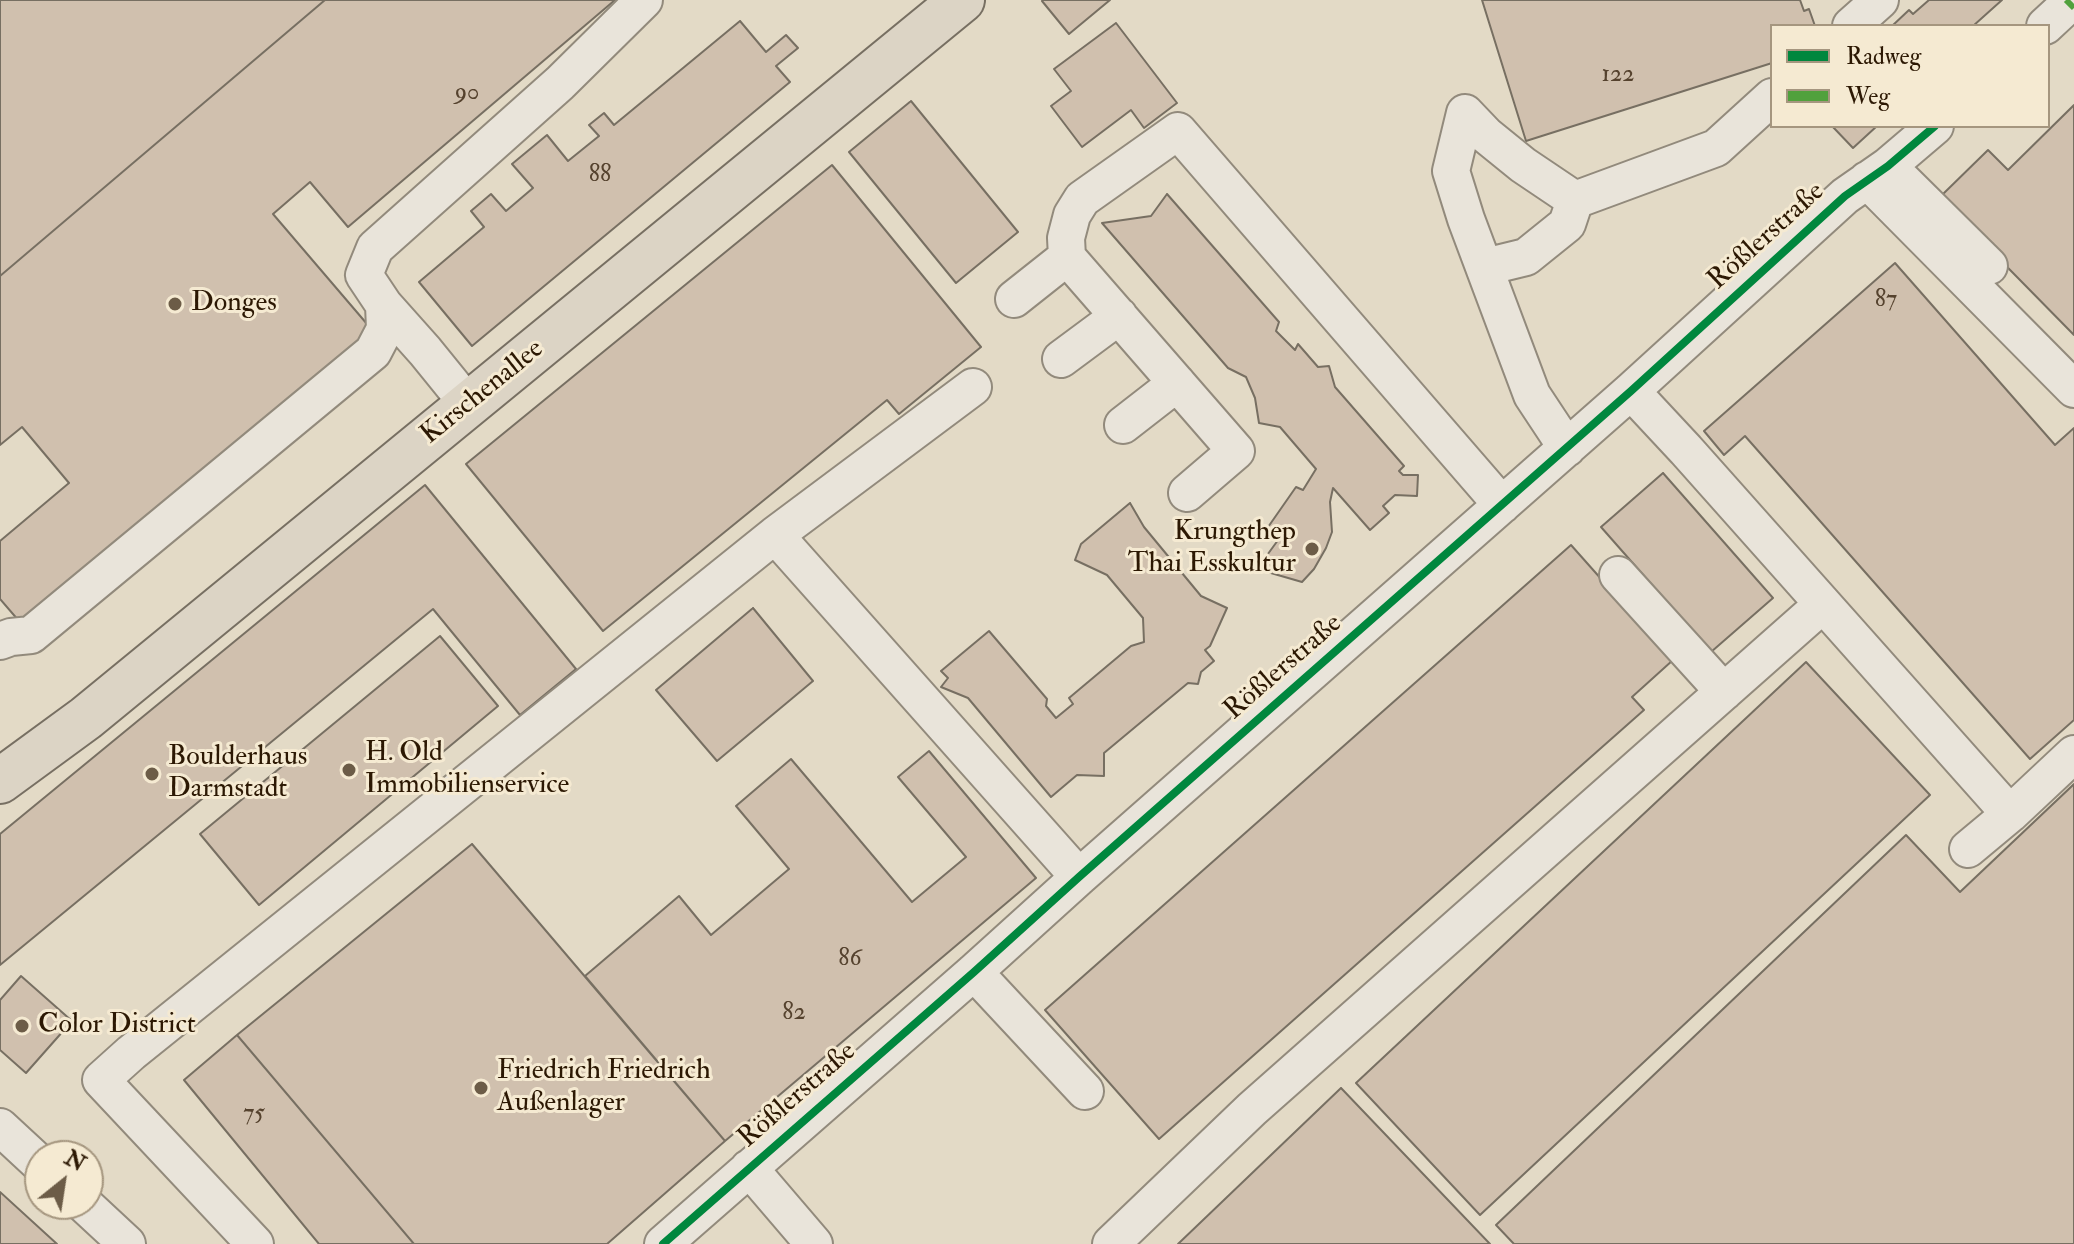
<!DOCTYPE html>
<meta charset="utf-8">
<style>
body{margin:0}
#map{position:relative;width:2074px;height:1244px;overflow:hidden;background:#e3dac6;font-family:"IM FELL Double Pica",serif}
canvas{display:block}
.legend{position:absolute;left:1770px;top:24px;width:280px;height:104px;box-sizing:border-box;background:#f5ead2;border:2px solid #a5967f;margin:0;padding:10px 14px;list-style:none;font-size:24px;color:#2c1803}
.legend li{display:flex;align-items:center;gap:16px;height:40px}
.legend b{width:40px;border:2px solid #a5967f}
.north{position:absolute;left:24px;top:1140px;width:80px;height:80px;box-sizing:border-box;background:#f5ead2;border:2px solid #a5967f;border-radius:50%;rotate:30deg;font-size:22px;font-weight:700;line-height:32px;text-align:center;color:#2c1803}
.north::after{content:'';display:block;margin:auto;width:28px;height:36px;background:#6c5c47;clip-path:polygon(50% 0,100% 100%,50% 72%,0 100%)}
</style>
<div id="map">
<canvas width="2074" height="1244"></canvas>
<ul class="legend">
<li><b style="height:10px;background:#00873e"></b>Radweg</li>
<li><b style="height:10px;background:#51a13d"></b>Weg</li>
</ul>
<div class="north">N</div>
</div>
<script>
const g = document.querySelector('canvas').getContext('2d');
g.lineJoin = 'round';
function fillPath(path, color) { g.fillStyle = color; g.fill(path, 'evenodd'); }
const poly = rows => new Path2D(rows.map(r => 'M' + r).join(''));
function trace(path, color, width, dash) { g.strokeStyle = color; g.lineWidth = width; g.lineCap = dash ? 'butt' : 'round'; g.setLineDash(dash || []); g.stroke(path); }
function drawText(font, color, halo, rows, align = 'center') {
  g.font = font + ' "IM FELL Double Pica",serif'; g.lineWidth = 6; g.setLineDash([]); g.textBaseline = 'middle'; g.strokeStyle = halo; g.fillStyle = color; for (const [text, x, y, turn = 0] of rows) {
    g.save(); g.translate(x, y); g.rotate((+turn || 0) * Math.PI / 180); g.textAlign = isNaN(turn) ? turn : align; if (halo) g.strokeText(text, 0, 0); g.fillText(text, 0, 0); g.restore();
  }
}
const building = poly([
 [0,0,325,0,0,276,0,0],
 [325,0,615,0,348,227,310,182,273,214,373,331,25,628,0,599,0,541,69,483,22,427,0,445,0,276,325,0],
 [1043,0,1110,0,1069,34,1042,1,1043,0],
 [1482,0,1800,0,1804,11,1809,9,1815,26,1772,26,1772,63,1526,141,1482,0],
 [1929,0,2002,0,1973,26,1892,26,1909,10,1913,14,1929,0],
 [740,21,766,52,786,35,798,48,776,66,790,82,472,346,419,282,484,227,471,211,491,194,506,211,533,188,512,164,547,135,568,161,599,136,589,125,604,113,614,125,740,21],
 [1116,23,1177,103,1144,128,1131,110,1082,147,1051,106,1071,91,1054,69,1116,23],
 [911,101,1018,232,956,283,849,152,911,101],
 [2074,105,2074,335,1959,218,1942,195,1988,150,2008,170,2074,105],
 [1832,126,1877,126,1853,148,1832,126],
 [832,165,981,347,899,414,887,400,603,631,466,464,832,165],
 [1167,194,1279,322,1276,331,1295,350,1298,344,1318,367,1329,366,1335,387,1404,466,1399,471,1403,475,1418,475,1417,496,1395,495,1383,506,1389,513,1370,530,1333,488,1330,502,1332,532,1326,548,1314,569,1302,582,1257,569,1281,536,1266,530,1296,487,1303,490,1316,469,1280,427,1259,423,1255,398,1246,377,1228,368,1102,223,1151,216,1167,194],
 [1895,263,2055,445,2074,428,2074,720,2030,759,1745,436,1724,455,1704,431,1895,263],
 [1663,473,1773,598,1711,652,1601,527,1663,473],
 [425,485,576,669,520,715,433,609,0,965,0,834,425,485],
 [1130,503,1144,527,1201,596,1227,608,1210,646,1205,650,1214,661,1201,672,1198,684,1188,683,1104,753,1104,776,1077,775,1051,797,968,698,941,687,948,678,941,671,989,631,1047,699,1046,706,1056,718,1073,704,1069,698,1131,646,1144,642,1143,618,1107,575,1075,560,1081,544,1130,503],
 [1571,545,1673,660,1632,697,1644,710,1159,1139,1045,1010,1571,545],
 [753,608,813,681,717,761,656,690,753,608],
 [440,636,498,706,259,905,200,834,440,636],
 [1806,662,1930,795,1480,1215,1356,1083,1806,662],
 [929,751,1036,878,725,1141,585,976,679,896,711,935,789,869,736,806,791,759,912,902,966,857,898,777,929,751],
 [2074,784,2074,1244,1514,1244,1496,1225,1906,835,1960,892,2074,784],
 [472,844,725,1141,607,1244,414,1244,237,1035,472,844],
 [21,976,72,1021,26,1073,0,1050,0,1000,21,976],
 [237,1035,414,1244,319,1244,184,1080,237,1035],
 [1341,1088,1490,1244,1178,1244,1341,1088],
 [0,1192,57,1244,0,1244,0,1192]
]);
fillPath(building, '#d0c0ae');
trace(building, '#776f62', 2);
const minor = poly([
 [1851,26,1880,0],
 [2045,26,2073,0],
 [1465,113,1451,171,1466,219,1532,395,1567,448],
 [1465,113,1486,135,1523,165,1575,200],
 [1888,166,1989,266],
 [1867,180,2074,389],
 [1575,200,1716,148,1772,97],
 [1485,267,1526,257,1567,224,1575,200],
 [1014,299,1067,257],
 [384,305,425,351,468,404],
 [1061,359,1119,316],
 [1631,391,1686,450,2010,814,2074,754],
 [1123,425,1177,383],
 [1187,493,1236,451,1067,257,1066,238,1072,215,1082,199,1178,131,1502,505],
 [775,535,1079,877],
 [1618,575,1724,692],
 [0,641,11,637,31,635,373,352,385,329,384,305,364,275,375,248,560,83,644,0],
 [1968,849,2010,814],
 [974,972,1085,1091],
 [0,1127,40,1164],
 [749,1168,814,1244],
 [84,1204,127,1244],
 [255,1244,101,1080,131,1053,775,535,973,387],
 [663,1244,974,972,1079,877,1631,391,1845,196,1888,166,1935,126],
 [1111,1244,1252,1109,1822,605]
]);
const major = poly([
 [0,781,86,718,962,0]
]);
trace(minor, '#928a7c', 40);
trace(major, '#776f62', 48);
trace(minor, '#e9e4da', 36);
trace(major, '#dcd4c5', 44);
trace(poly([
 [2066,0,2074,8]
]), '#51a13d', 6, [12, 6]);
trace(poly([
 [663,1244,974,972,1079,877,1631,391,1845,196,1888,166,1935,126]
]), '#00873e', 8);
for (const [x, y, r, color] of [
 [175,304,8,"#6c5c47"],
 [1312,549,8,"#6c5c47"],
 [349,770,8,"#6c5c47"],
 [152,774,8,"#6c5c47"],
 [22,1026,8,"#6c5c47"],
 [481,1088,8,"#6c5c47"]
]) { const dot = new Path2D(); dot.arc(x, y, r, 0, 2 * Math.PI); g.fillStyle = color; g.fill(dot); trace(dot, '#f5ead2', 3); }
drawText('24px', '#55422e', null, [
 ["122",1618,76],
 ["90",467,94],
 ["88",600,176],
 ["87",1886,301],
 ["86",850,960],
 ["82",794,1014],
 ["75",254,1115]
]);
drawText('28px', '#2c1803', '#f5ead2', [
 ["Rößlerstraße",1767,237,-42],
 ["Kirschenallee",483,393,-39],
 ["Rößlerstraße",1284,668,-41],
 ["Rößlerstraße",798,1096,-41]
]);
drawText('28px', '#2c1803', '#f5ead2', [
 ["Donges",191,304],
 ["Krungthep",1296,533,"right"],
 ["Thai Esskultur",1296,565,"right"],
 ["H. Old",365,754],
 ["Immobilienservice",365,786],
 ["Boulderhaus",168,758],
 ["Darmstadt",168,790],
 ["Color District",38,1026],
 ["Friedrich Friedrich",497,1072],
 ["Außenlager",497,1104]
], 'left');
</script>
